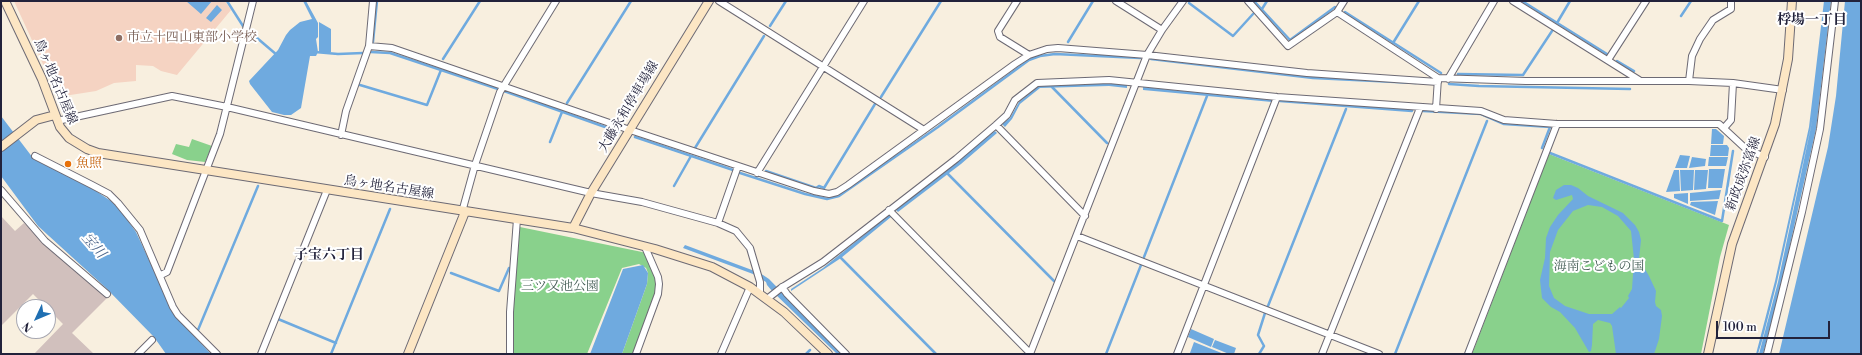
<!DOCTYPE html>
<meta charset="utf-8">
<style>
body{margin:0}
#map{position:relative;width:1862px;height:355px;overflow:hidden;background:#f8efdf;font-family:"Libre Bodoni",serif}
canvas{display:block}
.frame{position:absolute;inset:0;border:2px solid #22223b;pointer-events:none}
.north{position:absolute;left:16px;top:299px;width:40px;height:40px;box-sizing:border-box;background:#fff;border:1px solid #a7a7b1;border-radius:50%;rotate:226deg;font-size:11px;font-weight:700;line-height:16px;text-align:center;color:#22223b}
.north::after{content:'';display:block;margin:auto;width:14px;height:18px;background:#1f6fb2;clip-path:polygon(50% 0,100% 100%,50% 72%,0 100%)}
.scale{position:absolute;left:1716px;top:321px;width:114px;height:18px;box-sizing:border-box;border:2px solid #22223b;border-top:0;padding-left:5px;font-size:12px;line-height:14px;white-space:nowrap;color:#22223b;-webkit-text-stroke:3px #fff;paint-order:stroke}
</style>
<div id="map">
<canvas width="1862" height="355"></canvas>
<div class="frame"></div>
<div class="north">N</div>
<div class="scale">100 m</div>
</div>
<script>
const g = document.querySelector('canvas').getContext('2d');
g.lineJoin = 'round';
function fillPath(path, color) { g.fillStyle = color; g.fill(path, 'evenodd'); }
const poly = rows => new Path2D(rows.map(r => 'M' + r).join(''));
function trace(path, color, width, dash) { g.strokeStyle = color; g.lineWidth = width; g.lineCap = dash ? 'butt' : 'round'; g.setLineDash(dash || []); g.stroke(path); }
function drawText(font, color, halo, rows, align = 'center') {
  g.font = font + ' "Libre Bodoni","Noto Serif JP",serif'; g.lineWidth = 4; g.setLineDash([]); g.textBaseline = 'middle'; g.strokeStyle = halo; g.fillStyle = color; for (const [text, x, y, turn = 0] of rows) {
    g.save(); g.translate(x, y); g.rotate((+turn || 0) * Math.PI / 180); g.textAlign = isNaN(turn) ? turn : align; if (halo) g.strokeText(text, 0, 0); g.fillText(text, 0, 0); g.restore();
  }
}
fillPath(poly([
 [14,1,225,1,231,10,177,75,161,71,153,66,136,65,136,81,114,83,96,91,64,96,58,85,53,86]
]), '#f5d3c2');
fillPath(poly([
 [1,216,15,231,24,223,68,265,107,298,72,333,94,354,34,354,63,324,48,309,48,307,46,307,33,294,1,326]
]), '#d1c0bd');
fillPath(poly([
 [192,139,212,146,205,162,187,160,172,154,176,144,189,147],
 [1549,154,1729,225,1720,257,1701,354,1472,354],
 [515,226,647,253,656,276,656,294,634,354,622,354,647,284,648,273,646,268,639,264,622,268,587,354,508,354]
]), '#89d18c');
fillPath(poly([
 [186,1,212,1,201,14],
 [303,1,306,1,318,23,318,37,316,39,318,52,316,56,310,56,301,108,291,115,284,115,272,112,250,84,249,81,278,50,286,35,290,30,300,22,312,19],
 [1824,1,1831,1,1816,129,1781,285,1763,354,1759,354,1778,282,1796,198,1813,117,1777,282,1762,341,1758,354,1756,354,1775,281,1809,127],
 [1845,1,1861,1,1861,354,1779,354,1828,147,1836,96],
 [217,5,222,10,211,22,206,18],
 [319,22,331,29,331,52,319,52],
 [1109,83,1127,85,1127,88,1109,86,1040,88,1020,104,1012,119,1005,127,1002,124,1010,118,1019,102,1039,86],
 [1143,87,1272,100,1272,102,1143,90],
 [1,116,33,158,93,189,111,201,121,211,136,232,175,316,211,354,166,354,154,337,106,288,38,226,1,176],
 [1712,129,1716,129,1724,136,1723,144,1711,144],
 [995,131,997,133,961,164,898,212,896,210],
 [1711,145,1727,145,1729,148,1728,156,1710,156],
 [1680,155,1690,156,1687,168,1675,168],
 [1692,157,1706,159,1705,166,1689,168],
 [1709,157,1728,157,1726,166,1708,166],
 [1709,169,1725,169,1722,188,1708,188],
 [1674,170,1679,170,1680,191,1666,192],
 [1680,170,1694,170,1693,190,1681,191],
 [1695,170,1708,170,1706,189,1694,190],
 [1564,185,1571,185,1578,188,1588,196,1623,213,1635,225,1639,232,1641,240,1639,259,1649,276,1656,291,1655,302,1656,306,1661,310,1662,316,1659,339,1654,354,1616,354,1612,326,1610,323,1598,320,1593,324,1592,345,1591,351,1589,352,1575,328,1560,312,1551,307,1542,298,1540,280,1545,258,1546,238,1550,227,1558,215,1573,199,1572,195,1556,200,1553,198,1556,190],
 [1588,205,1602,207,1618,216,1631,231,1634,259,1632,289,1628,296,1629,298,1621,308,1620,307,1612,314,1589,314,1565,306,1554,298,1549,286,1550,252,1558,230,1573,211],
 [1721,190,1719,199,1690,201,1690,193],
 [1688,193,1688,204,1674,198,1674,194],
 [1718,201,1715,215,1690,205,1691,202],
 [889,215,891,217,841,258,791,291,791,289,823,268],
 [685,245,760,273,769,279,842,354,837,354,772,291,767,285,766,282,753,274,683,248],
 [643,265,648,273,647,284,622,354,590,354,623,269],
 [1191,329,1214,339,1211,347,1188,337],
 [1215,340,1236,348,1234,354,1229,354,1212,347],
 [1194,342,1224,354,1190,353]
]), '#6faadf');
trace(poly([
 [227,1,243,26],
 [1254,1,1290,40,1335,7],
 [1522,1,1607,54],
 [1189,3,1233,36,1253,14],
 [1262,9,1267,1],
 [1345,12,1441,73],
 [1681,16,1691,1],
 [1557,23,1570,1],
 [770,26,786,1],
 [250,32,277,55],
 [373,42,377,1],
 [1068,42,1093,1],
 [1393,43,1419,1],
 [315,52,338,54,363,53],
 [371,52,390,53,498,89],
 [443,59,480,1],
 [1151,59,1313,78,1416,83],
 [1617,61,1634,71],
 [1458,74,1523,75,1552,31],
 [1449,84,1479,86,1630,89],
 [360,85,427,105,441,70],
 [1052,87,1107,143],
 [504,91,619,132],
 [881,97,941,1],
 [1280,101,1412,111],
 [567,103,631,1],
 [1423,111,1481,114,1504,124,1550,127,1542,148],
 [635,137,733,170],
 [550,142,562,112],
 [695,148,764,36],
 [1550,153,1722,221,1733,151],
 [766,171,816,188,819,186,824,188,875,104],
 [737,172,805,194,827,199,839,196,938,127,1029,60,1040,56,1055,54,1140,58],
 [947,173,1054,281],
 [674,186,691,156],
 [1144,257,1207,96],
 [841,258,936,354],
 [451,273,499,291,509,268],
 [1268,306,1346,109],
 [278,319,336,343],
 [198,330,258,186],
 [331,354,390,209],
 [806,354,810,350],
 [1106,354,1141,265],
 [1259,354,1264,346,1258,335,1265,313],
 [1395,354,1487,121]
]), '#6faadf', 2.5);
const street = poly([
 [719,1,924,130],
 [1017,1,998,31,1000,37,1029,55],
 [1116,1,1162,30],
 [1248,1,1288,46,1337,12,1344,1],
 [1513,1,1639,80],
 [1337,12,1438,78,1526,81,1689,81,1733,83,1783,90],
 [369,46,392,48,630,130,814,191,829,194,837,192,848,185,1015,64,1029,55,1047,49,1058,48,1147,55,1307,73,1438,82],
 [1608,60,1646,1],
 [1448,79,1494,1],
 [1689,81,1692,56,1700,39,1713,20,1731,9,1731,1],
 [1436,109,1438,78],
 [57,121,172,96,227,107,591,193,642,202,718,223,736,231,750,248,760,282,760,293],
 [996,125,1085,216],
 [1724,128,1731,120,1733,83],
 [341,135,346,111,369,46,373,1],
 [35,156,92,185,109,194,118,203,140,230,173,307,178,315,217,354],
 [757,173,864,1],
 [1,190,45,241,107,294],
 [889,210,1030,353],
 [462,212,475,165,500,92,556,1],
 [718,223,738,166],
 [1077,236,1379,354],
 [161,275,167,272,220,134,253,1],
 [782,287,787,294,846,354],
 [767,299,781,288,823,262,956,159,996,125,1007,115,1015,100,1037,83,1109,80,1277,97,1481,111,1504,120,1557,124,1719,124,1746,149,1765,157],
 [138,354,152,340],
 [261,354,327,190],
 [510,354,510,312,517,219],
 [636,354,658,294,659,284,658,277,645,247],
 [721,354,750,287],
 [1030,354,1147,55,1162,30,1183,1],
 [1177,354,1277,97],
 [1322,354,1420,108],
 [1468,354,1557,124],
 [1767,354,1802,212,1820,129,1835,1]
]);
const secondary = poly([
 [5,1,42,79,60,127,69,138,87,149,98,153,573,228,655,249,712,267,750,287,784,312,828,354],
 [1,147,36,120,55,115],
 [573,228,591,193,709,1],
 [408,354,465,212],
 [1708,354,1732,244,1775,124,1788,59,1792,1]
]);
trace(street, '#6d6a74', 8);
trace(secondary, '#6d6a74', 10);
trace(street, '#fff', 6);
trace(secondary, '#fce6c4', 8);
for (const [x, y, r, color] of [
 [119,38,4,"#8d6e63"],
 [68,164,4,"#e8710a"]
]) { const dot = new Path2D(); dot.arc(x, y, r, 0, 2 * Math.PI); g.fillStyle = color; g.fill(dot); trace(dot, '#fff', 1.5); }
drawText('13px', '#785e54', '#fff', [
 ["市立十四山東部小学校",127,38]
], 'left');
drawText('13px', '#22223b', '#fff', [
 ["鳥ヶ地名古屋線",55,82,67],
 ["大藤永和停車場線",629,107,-59],
 ["新政成弥富線",1744,174,-70],
 ["鳥ヶ地名古屋線",389,188,9]
]);
drawText('13px', '#c56008', '#fff', [
 ["魚照",76,164]
], 'left');
drawText('13px', '#465f57', '#fff', [
 ["海南こどもの国",1599,267],
 ["三ツ又池公園",560,287]
]);
drawText('bold 14px', '#22223b', '#fff', [
 ["桴場一丁目",1812,21],
 ["子宝六丁目",329,256]
]);
drawText('italic 14px', '#455f85', '#fff', [
 ["宝川",93,246,49]
]);
</script>
